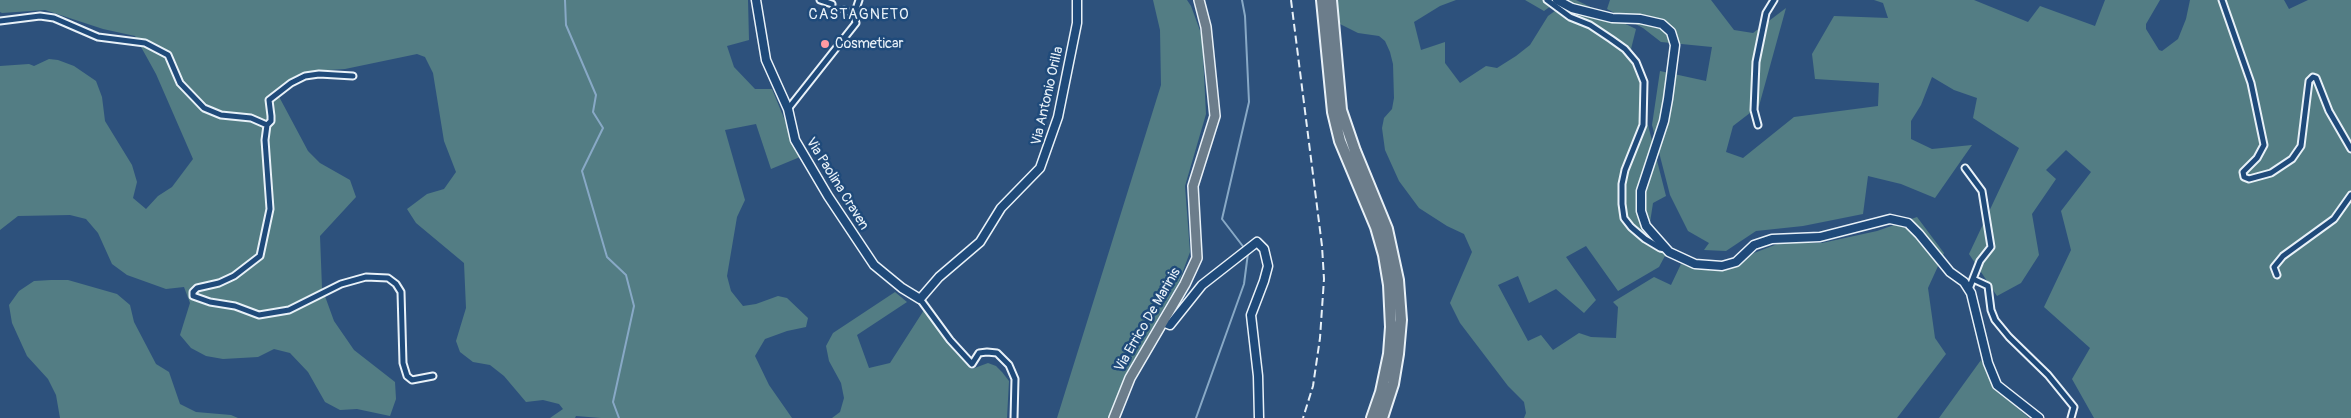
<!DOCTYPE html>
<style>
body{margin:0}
canvas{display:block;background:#2d517c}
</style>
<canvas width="2351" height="418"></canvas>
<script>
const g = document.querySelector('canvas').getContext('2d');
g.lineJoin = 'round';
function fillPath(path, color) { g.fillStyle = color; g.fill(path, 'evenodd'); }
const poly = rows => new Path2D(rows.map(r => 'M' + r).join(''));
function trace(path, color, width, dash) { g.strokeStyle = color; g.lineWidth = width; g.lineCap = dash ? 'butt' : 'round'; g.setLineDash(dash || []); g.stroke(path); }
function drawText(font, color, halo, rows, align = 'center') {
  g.font = font + ' Pangolin,sans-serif'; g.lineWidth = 5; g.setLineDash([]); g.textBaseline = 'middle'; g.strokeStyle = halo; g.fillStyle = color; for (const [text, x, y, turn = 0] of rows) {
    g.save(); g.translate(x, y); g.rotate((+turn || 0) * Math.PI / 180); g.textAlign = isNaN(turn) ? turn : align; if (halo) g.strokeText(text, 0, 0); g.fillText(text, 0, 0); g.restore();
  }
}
fillPath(poly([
 [0,0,748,0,749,40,727,46,734,67,755,89,772,89,800,157,771,169,756,124,725,130,745,200,737,217,727,276,731,291,743,306,756,304,778,296,787,298,808,318,806,327,787,331,765,339,755,356,769,385,792,418,601,418,576,416,575,418,550,418,563,409,559,404,543,400,526,402,504,376,490,365,473,362,460,352,456,341,466,308,464,263,416,223,407,209,427,194,444,189,456,172,444,141,433,73,425,57,417,54,345,69,312,71,294,77,276,91,308,151,320,163,350,180,356,197,320,236,322,288,334,321,354,350,395,382,396,399,390,416,357,409,340,410,325,402,308,372,290,353,274,349,258,357,223,359,206,356,191,348,180,335,190,303,184,287,166,289,127,275,112,264,98,233,86,219,70,215,18,216,0,230,0,66,29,64,34,66,49,59,58,60,74,66,96,81,102,97,105,121,132,165,137,182,133,198,146,209,158,196,172,187,193,159,156,74,135,36,103,29,45,10,2,13,0,12],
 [1153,0,1187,0,1191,6,1202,36,1206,114,1185,186,1190,252,1179,282,1125,375,1110,418,1057,418,1161,85,1160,30],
 [1336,0,1456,0,1440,6,1414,22,1421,50,1445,42,1445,63,1460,83,1486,66,1497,68,1516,56,1530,45,1548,16,1570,0,1576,0,1636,29,1629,57,1641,82,1640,122,1648,125,1666,196,1653,203,1649,229,1666,254,1659,267,1618,291,1586,246,1566,257,1596,300,1584,313,1556,289,1529,303,1518,276,1498,285,1528,341,1541,335,1553,350,1579,333,1591,337,1616,338,1618,307,1613,302,1654,277,1671,285,1681,264,1693,268,1718,271,1731,269,1754,253,1780,243,1822,243,1877,231,1917,217,1944,253,1928,288,1935,338,1946,354,1897,418,1524,418,1526,413,1524,402,1508,386,1460,323,1450,303,1472,252,1464,234,1447,226,1419,208,1399,181,1385,150,1382,128,1384,118,1392,109,1394,98,1393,64,1390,52,1385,41,1379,36,1358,33,1338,23],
 [1525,0,1559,0,1544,11],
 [1610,0,1711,0,1734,30,1753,33,1786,8,1759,106,1733,126,1726,152,1743,158,1794,117,1878,106,1879,83,1815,79,1812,54,1834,16,1888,18,1883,3,1874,0,1974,0,2028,22,2040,6,2095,26,2105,0,2160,0,2146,24,2146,29,2159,50,2162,51,2178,39,2186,19,2190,0,2284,0,2289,9,2308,0,2351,0,2351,418,2094,418,2072,379,2090,348,2044,307,2071,250,2061,211,2091,172,2066,150,2046,170,2056,179,2032,214,2039,255,2021,283,1997,296,1969,254,2019,148,1973,118,1977,98,1954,90,1932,77,1921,105,1911,121,1911,139,1932,149,1972,145,1935,198,1901,184,1868,176,1863,214,1803,226,1756,231,1726,251,1704,250,1709,243,1688,231,1670,195,1652,125,1660,71,1706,81,1712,47,1661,42,1643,28,1607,9],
 [51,280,68,280,117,294,130,305,134,322,156,364,169,372,180,404,196,412,231,415,238,418,60,418,56,395,48,379,27,356,12,323,9,305,19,291,34,281],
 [895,292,907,302,857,335,869,368,890,363,924,310,955,352,972,369,988,363,996,366,1002,372,1009,381,1007,418,832,418,840,412,844,398,841,383,829,361,826,346,833,333],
 [1981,360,1994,388,2029,418,1939,418]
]), '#537d84');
trace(poly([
 [565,0,566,25,596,95,593,112,603,128,582,171,607,257,626,275,634,306,613,402,619,418],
 [1242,0,1245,16,1249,102,1222,219,1245,249],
 [1196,418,1244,284,1248,253]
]), '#88a9c6', 2);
trace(poly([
 [832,4,844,10]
]), '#49698f', 5, [5, 2.5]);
const street = poly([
 [820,0,832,4],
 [1547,0,1570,17,1590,25,1611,39,1625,49,1636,62,1644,82,1643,125,1625,170,1622,184,1622,204,1624,218,1631,227,1645,239,1660,248,1665,249],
 [2222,0,2251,83,2264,145,2257,158,2243,172,2244,177,2249,179,2271,173,2292,159,2301,146,2309,81,2313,77,2316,78,2329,111,2351,149],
 [844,10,854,15],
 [0,21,40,16,54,18,98,37,145,43,168,55,180,83,204,108,221,115,251,118,267,125],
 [353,76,319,74,305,76,291,83,269,100,271,116,271,121,267,125,265,140,270,209,260,256,234,276,219,283,197,288,193,292,193,296,210,302,235,306,259,315,289,310,341,284,366,277,388,278,396,284,401,292,403,363,407,376,412,380,433,376],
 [788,109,856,23,854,15,859,0],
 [1758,125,1754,110,1756,62,1766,13,1774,0],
 [1965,168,1982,191,1991,247,1980,261,1969,289],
 [2277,275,2274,267,2283,256,2334,219,2351,195],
 [1973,279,1988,286,1991,310,1995,320,2009,337,2048,375,2074,407,2071,418],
 [920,299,950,340,972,364,979,353,987,352,997,353,1009,365,1015,379,1014,418]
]);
const secondary = poly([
 [756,0,766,60,788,109,795,140,828,196,874,265,902,288,920,299,939,277,980,242,1001,208,1040,168,1058,117,1077,23,1077,0],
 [1557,0,1572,8,1612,18,1640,19,1662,24,1671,32,1675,45,1668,99,1664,121,1641,191,1641,211,1646,226,1669,252,1695,264,1722,266,1736,262,1754,245,1772,239,1820,237,1890,219,1908,223,1919,234,1950,272,1964,282,1971,293,1988,363,1997,385,2039,418],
 [1163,322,1170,325,1202,285,1257,242,1264,249,1268,266,1264,281,1251,315,1258,376,1259,418]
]);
const primary = poly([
 [1114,418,1130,378,1185,284,1197,258,1193,186,1215,116,1206,27,1199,0]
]);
const highway = poly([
 [1322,0,1333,112,1340,141,1376,227,1384,255,1389,285,1391,327,1389,354,1381,392,1372,418],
 [1331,0,1341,110,1355,151,1387,229,1398,280,1401,320,1398,354,1393,384,1382,418]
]);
trace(street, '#e8f1f8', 9);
trace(secondary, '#e8f1f8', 11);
trace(primary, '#e8f1f8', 12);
trace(highway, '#e8f1f8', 14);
trace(street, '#1f4a7a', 5);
trace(secondary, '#1f4a7a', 8);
trace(primary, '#6c7d8b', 9);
trace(highway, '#6c7d8b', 10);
trace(poly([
 [1291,0,1322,246,1324,279,1320,338,1313,386,1303,418]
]), '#e8f1f8', 2, [8, 4]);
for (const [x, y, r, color] of [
 [825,44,5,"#ff9aa2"]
]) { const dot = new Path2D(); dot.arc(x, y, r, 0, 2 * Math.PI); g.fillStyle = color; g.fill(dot); trace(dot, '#1f4a7a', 2); }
drawText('14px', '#e8f1f8', '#1f4a7a', [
 ["Cosmeticar",835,44]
], 'left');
drawText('14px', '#e8f1f8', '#1f4a7a', [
 ["Via Antonio Orilla",1048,96,-77],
 ["Via Paolina Craven",837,184,58],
 ["Via Errico De Marinis",1148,320,-60]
]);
g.letterSpacing = '1px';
drawText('15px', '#e8f1f8', '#1f4a7a', [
 ["CASTAGNETO",859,15]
]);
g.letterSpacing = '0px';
</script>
